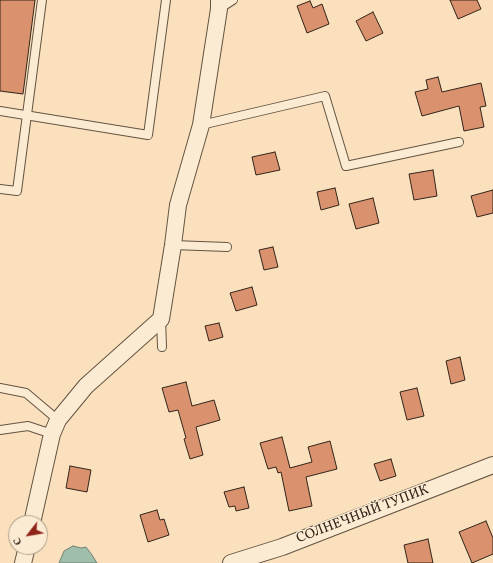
<!DOCTYPE html>
<meta charset="utf-8">
<style>
body{margin:0}
#map{position:relative;width:493px;height:563px;overflow:hidden;background:#fae0bc;font-family:Vollkorn,serif}
canvas{display:block}
.north{position:absolute;left:8px;top:515px;width:40px;height:40px;box-sizing:border-box;background:#fcebd3;border:1px solid #ab9c89;border-radius:50%;rotate:239deg;font-size:11px;font-weight:700;line-height:16px;text-align:center;color:#31251a}
.north::after{content:'';display:block;margin:auto;width:14px;height:18px;background:#8f2418;clip-path:polygon(50% 0,100% 100%,50% 72%,0 100%)}
</style>
<div id="map">
<canvas width="493" height="563"></canvas>
<div class="north">С</div>
</div>
<script>
const g = document.querySelector('canvas').getContext('2d');
g.lineJoin = 'round';
function fillPath(path, color) { g.fillStyle = color; g.fill(path, 'evenodd'); }
const poly = rows => new Path2D(rows.map(r => 'M' + r).join(''));
function trace(path, color, width, dash) { g.strokeStyle = color; g.lineWidth = width; g.lineCap = dash ? 'butt' : 'round'; g.setLineDash(dash || []); g.stroke(path); }
function drawText(font, color, halo, rows, align = 'center') {
  g.font = font + ' Vollkorn,serif'; g.lineWidth = 3; g.setLineDash([]); g.textBaseline = 'middle'; g.strokeStyle = halo; g.fillStyle = color; for (const [text, x, y, turn = 0] of rows) {
    g.save(); g.translate(x, y); g.rotate((+turn || 0) * Math.PI / 180); g.textAlign = isNaN(turn) ? turn : align; if (halo) g.strokeText(text, 0, 0); g.fillText(text, 0, 0); g.restore();
  }
}
const water = poly([
 [73,546,81,548,86,547,92,555,97,563,59,563,64,551,73,546]
]);
fillPath(water, '#9fbeab');
trace(water, '#738171', 1);
const building = poly([
 [0,0,35,0,23,94,0,91,0,0],
 [450,0,477,0,481,9,458,19,450,0],
 [310,1,313,8,322,4,329,24,307,33,297,6,310,1],
 [373,12,383,33,366,41,356,21,373,12],
 [438,77,442,92,481,83,486,106,480,107,484,127,464,131,459,106,422,116,415,92,428,89,426,80,438,77],
 [275,152,280,170,256,175,252,157,275,152],
 [433,170,437,196,414,200,409,174,433,170],
 [335,188,339,205,321,210,317,192,335,188],
 [493,190,493,213,477,217,471,196,493,190],
 [373,198,379,223,356,229,349,204,373,198],
 [273,247,278,267,264,270,259,250,273,247],
 [252,287,257,305,236,311,230,293,252,287],
 [219,323,223,337,209,341,205,326,219,323],
 [460,357,465,380,451,384,446,361,460,357],
 [186,382,192,406,214,400,220,420,196,427,203,455,190,459,184,439,186,438,178,410,169,412,162,388,186,382],
 [417,388,424,416,407,420,400,392,417,388],
 [282,437,290,468,312,462,308,447,330,441,337,469,306,477,312,506,289,511,281,472,278,473,276,467,268,469,260,443,282,437],
 [391,459,396,476,380,481,374,464,391,459],
 [70,466,91,470,87,492,66,488,70,466],
 [244,487,249,508,236,511,235,506,229,507,224,492,244,487],
 [157,510,160,520,164,519,169,535,148,542,140,515,157,510],
 [486,521,493,538,493,554,472,563,459,532,486,521],
 [428,539,433,563,408,563,404,545,428,539]
]);
fillPath(building, '#da916e');
trace(building, '#31251a', 1);
const lane = poly([
 [219,9,233,0],
 [0,111,148,135,166,0],
 [201,125,325,96,346,166,459,142],
 [0,189,17,191,42,0],
 [173,245,227,247],
 [161,319,162,347],
 [0,388,26,393,58,420],
 [0,430,28,426,52,434]
]);
const street = poly([
 [32,523,52,434,58,420,86,386,161,319,173,245,178,205,201,125,219,9,219,0],
 [23,563,27,547],
 [231,563,282,547,493,465]
]);
trace(lane, '#635442', 10);
trace(street, '#635442', 18);
trace(lane, '#fcebd3', 8);
trace(street, '#fcebd3', 16);
drawText('14px', '#31251a', '#fcebd3', [
 ["СОЛНЕЧНЫЙ ТУПИК",363,515,-21]
]);
</script>
